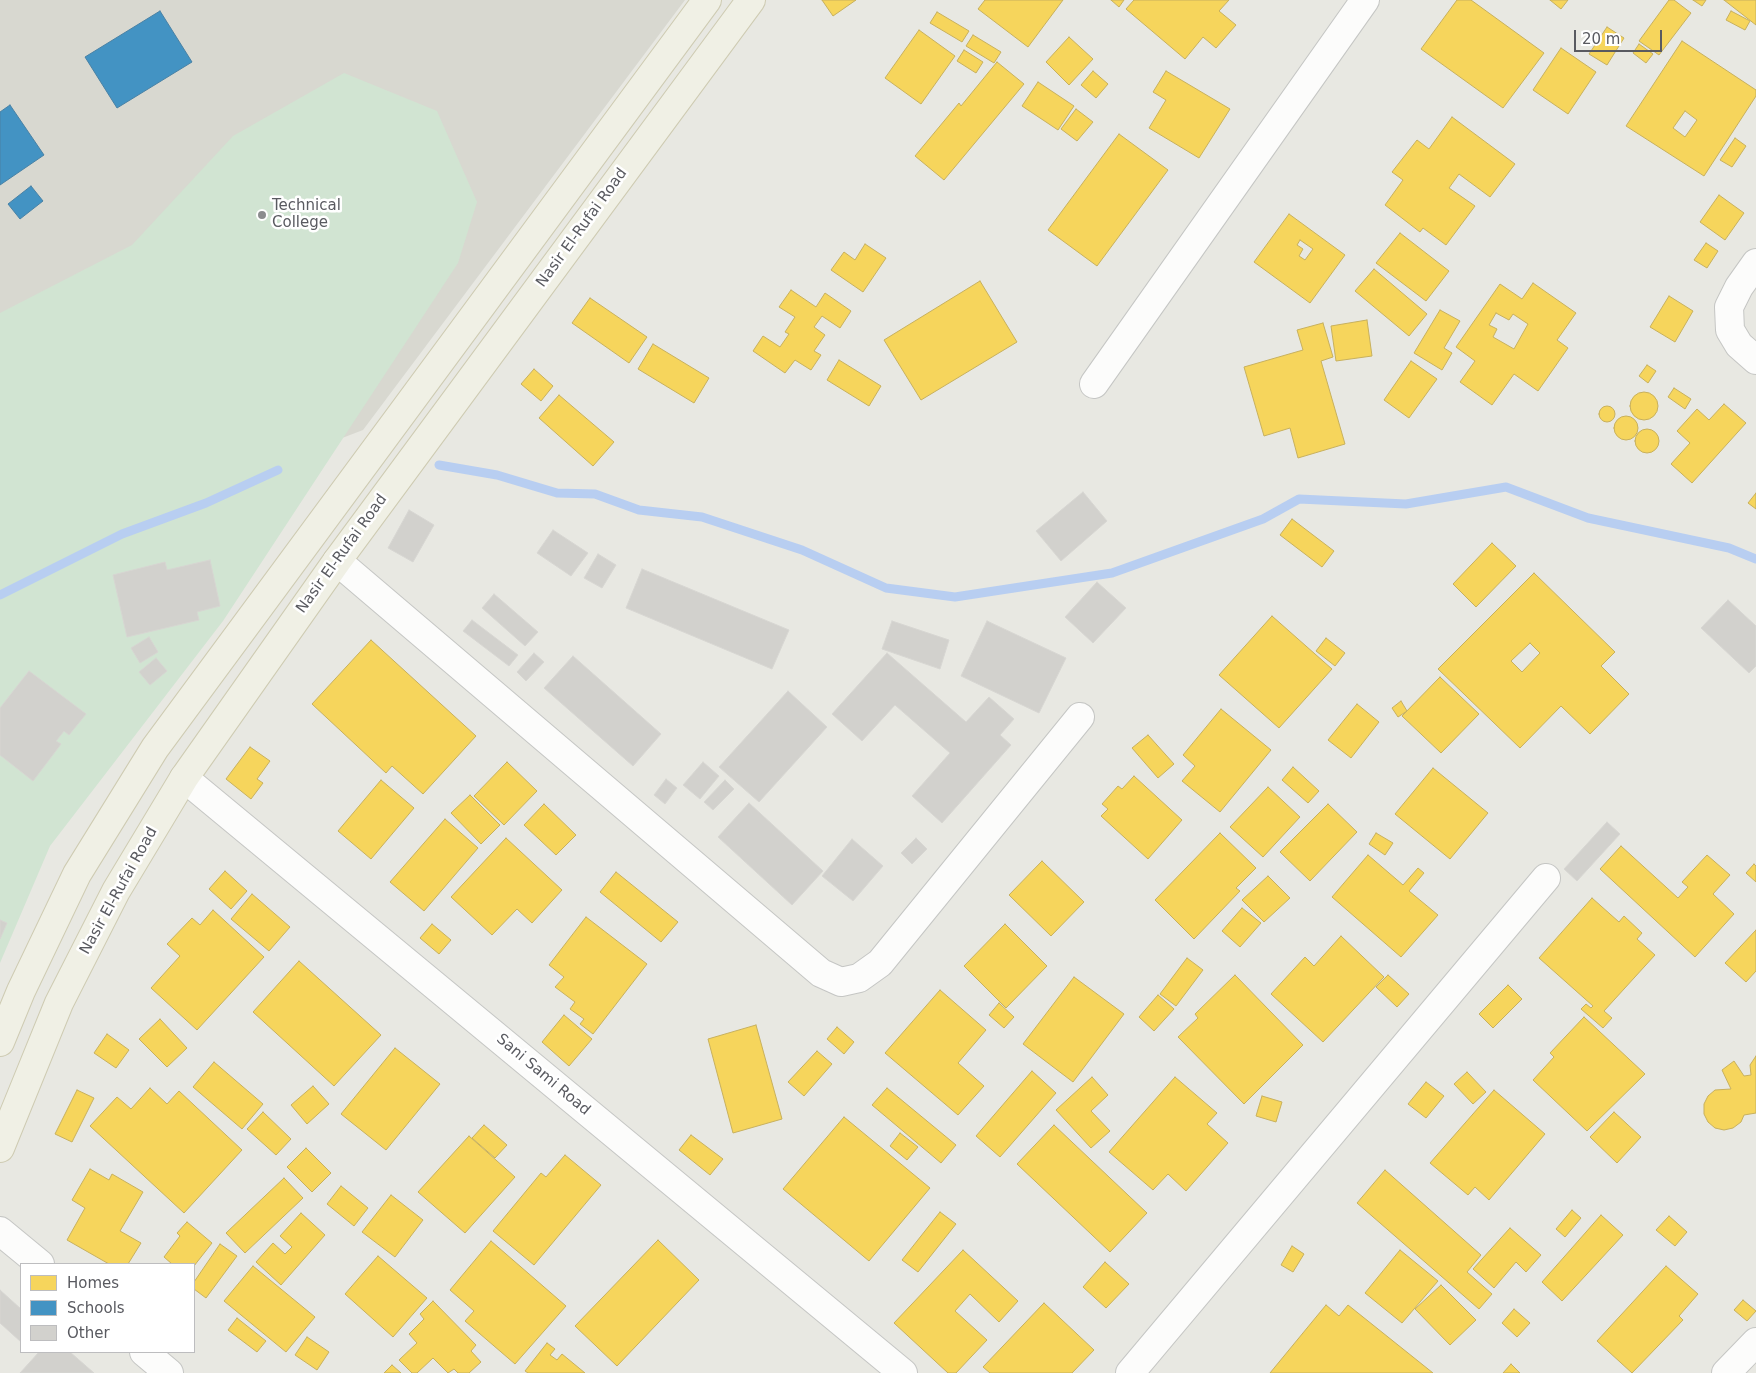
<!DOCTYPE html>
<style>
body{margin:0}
#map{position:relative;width:1756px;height:1373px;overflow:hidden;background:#e8e8e2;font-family:"DejaVu Sans",sans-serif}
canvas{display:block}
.legend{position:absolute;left:20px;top:1263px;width:175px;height:90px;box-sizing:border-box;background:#fff;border:1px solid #bdbdbf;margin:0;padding:6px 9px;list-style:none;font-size:15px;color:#595a60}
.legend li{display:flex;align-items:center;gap:10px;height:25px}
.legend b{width:25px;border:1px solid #bdbdbf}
.scale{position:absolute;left:1574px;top:30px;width:88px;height:22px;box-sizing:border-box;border:2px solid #595a60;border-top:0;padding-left:6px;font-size:15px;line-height:18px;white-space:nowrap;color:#595a60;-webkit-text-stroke:4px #fff;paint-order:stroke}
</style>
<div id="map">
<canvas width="1756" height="1373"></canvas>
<ul class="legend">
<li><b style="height:14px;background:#f6d55c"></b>Homes</li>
<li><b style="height:14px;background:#4393c3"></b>Schools</li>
<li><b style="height:14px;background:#d2d1cd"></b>Other</li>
</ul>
<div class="scale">20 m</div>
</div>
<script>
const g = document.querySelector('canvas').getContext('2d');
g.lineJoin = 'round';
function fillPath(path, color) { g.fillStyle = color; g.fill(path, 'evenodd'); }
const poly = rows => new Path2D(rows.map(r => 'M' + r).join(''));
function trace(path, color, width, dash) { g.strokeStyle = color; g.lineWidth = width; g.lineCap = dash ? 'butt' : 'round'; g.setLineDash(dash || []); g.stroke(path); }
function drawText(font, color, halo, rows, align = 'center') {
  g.font = font + ' "DejaVu Sans",sans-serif'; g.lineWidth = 5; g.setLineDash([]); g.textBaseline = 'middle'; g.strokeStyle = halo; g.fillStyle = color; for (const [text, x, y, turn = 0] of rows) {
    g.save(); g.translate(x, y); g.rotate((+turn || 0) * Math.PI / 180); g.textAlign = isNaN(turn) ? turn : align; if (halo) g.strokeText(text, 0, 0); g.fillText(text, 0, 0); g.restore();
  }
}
fillPath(poly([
 [0,0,685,0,363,430,207,490,0,543]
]), '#d8d8d0');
fillPath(poly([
 [344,73,437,111,477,202,458,263,223,621,50,846,0,963,0,313,132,245,233,136]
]), '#d1e4d2');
const homes = poly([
 [822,0,856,0,833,16,822,0],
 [985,0,1063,0,1028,47,978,9,985,0],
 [1111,0,1124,0,1119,7,1111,0],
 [1134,0,1229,0,1219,11,1236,25,1216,48,1203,37,1185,59,1126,9,1134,0],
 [1457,0,1471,0,1544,53,1503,108,1421,49,1457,0],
 [1550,0,1568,0,1561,9,1550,0],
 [1669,0,1674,0,1691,13,1659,55,1639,41,1669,0],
 [1693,0,1706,0,1702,6,1693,0],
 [1724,0,1756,0,1756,25,1724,0],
 [1731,11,1750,21,1745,30,1726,20,1731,11],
 [937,12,969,31,962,42,930,23,937,12],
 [1607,27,1624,38,1607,65,1589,54,1607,27],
 [919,30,955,56,921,104,885,78,919,30],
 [973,35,1001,52,994,63,966,46,973,35],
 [1069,37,1093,59,1069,85,1046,62,1069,37],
 [1682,41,1756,90,1756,96,1704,176,1626,126,1682,41],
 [1685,111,1697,120,1685,137,1673,128,1685,111],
 [1639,44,1653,54,1646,63,1633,53,1639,44],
 [1561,48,1596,72,1568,114,1533,90,1561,48],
 [964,50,983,62,976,73,957,61,964,50],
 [997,62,1024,84,944,180,915,156,959,103,961,106,997,62],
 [1093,71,1108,84,1096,98,1081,85,1093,71],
 [1166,71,1230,109,1199,158,1149,128,1166,100,1153,92,1166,71],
 [1038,82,1074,106,1058,130,1022,106,1038,82],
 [1076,109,1093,122,1077,141,1061,129,1076,109],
 [1452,117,1515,164,1490,197,1459,174,1449,188,1475,206,1446,245,1423,228,1420,232,1385,205,1403,180,1392,172,1417,140,1429,149,1452,117],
 [1119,134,1168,170,1097,266,1048,230,1119,134],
 [1735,138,1746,146,1732,167,1720,160,1735,138],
 [1719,195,1744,213,1725,240,1700,222,1719,195],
 [1289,214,1345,255,1310,303,1254,262,1289,214],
 [1300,240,1313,249,1305,260,1299,256,1303,249,1297,245,1300,240],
 [1400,233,1449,271,1426,301,1376,263,1400,233],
 [1706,243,1718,251,1707,268,1694,260,1706,243],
 [865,244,886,258,863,292,831,270,844,252,855,260,865,244],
 [1374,269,1427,314,1409,336,1355,291,1374,269],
 [980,281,1017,342,921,400,884,340,980,281],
 [1533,283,1576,313,1557,340,1568,348,1538,391,1514,374,1492,405,1460,382,1475,361,1456,347,1500,284,1522,299,1533,283],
 [1496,313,1509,320,1513,314,1528,324,1514,349,1493,337,1497,329,1489,325,1496,313],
 [791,290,816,307,825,293,851,311,840,328,822,316,814,327,825,335,814,351,821,355,811,370,795,360,785,373,753,351,763,336,780,347,789,334,785,332,795,317,779,307,791,290],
 [1669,296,1693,311,1675,342,1650,327,1669,296],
 [590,298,647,337,629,363,572,323,590,298],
 [1440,310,1460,321,1444,348,1452,353,1442,370,1414,353,1440,310],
 [1367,320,1372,356,1336,361,1331,326,1367,320],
 [1323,323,1333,357,1321,361,1345,444,1298,458,1290,428,1264,436,1244,367,1303,350,1297,330,1323,323],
 [653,344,709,378,694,403,638,369,653,344],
 [839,360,881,386,869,406,827,380,839,360],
 [1411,361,1437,379,1409,418,1384,400,1411,361],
 [1647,365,1656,371,1648,383,1639,376,1647,365],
 [534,369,553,386,541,401,521,384,534,369],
 [1674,388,1691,399,1685,409,1668,397,1674,388],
 '1630 406a14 14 0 1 1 28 0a14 14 0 1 1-28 0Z',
 [559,395,614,442,593,466,539,418,559,395],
 [1724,404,1746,423,1692,483,1671,464,1690,443,1677,431,1697,409,1709,420,1724,404],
 '1599 414a8 8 0 1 1 16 0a8 8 0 1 1-16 0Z',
 '1614 428a12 12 0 1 1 24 0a12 12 0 1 1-24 0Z',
 '1635 441a12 12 0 1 1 24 0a12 12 0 1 1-24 0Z',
 [1756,493,1756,509,1748,503,1756,493],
 [1292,519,1334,551,1322,567,1280,535,1292,519],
 [1492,543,1516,566,1476,607,1453,584,1492,543],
 [1534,573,1615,652,1601,666,1629,694,1590,734,1561,706,1520,748,1438,669,1534,573],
 [1530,643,1540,653,1522,672,1511,661,1530,643],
 [1272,616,1332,669,1279,728,1219,675,1272,616],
 [1326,638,1345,653,1335,666,1316,651,1326,638],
 [371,640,476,736,423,794,392,766,386,773,312,704,371,640],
 [1440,677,1479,714,1441,753,1402,716,1440,677],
 [1401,701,1407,711,1398,717,1392,708,1401,701],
 [1357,704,1379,722,1351,758,1328,740,1357,704],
 [1221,709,1271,750,1220,812,1182,781,1195,766,1183,755,1221,709],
 [1148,735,1174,764,1158,778,1132,748,1148,735],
 [250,747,270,761,257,779,263,783,251,799,226,779,250,747],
 [507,762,537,791,504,825,474,796,507,762],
 [1293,767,1319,791,1308,803,1282,780,1293,767],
 [1433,768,1488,813,1450,859,1395,814,1433,768],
 [1134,776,1182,820,1148,859,1101,816,1108,809,1102,804,1118,786,1122,789,1134,776],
 [381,780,414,808,371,859,338,831,381,780],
 [1268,787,1300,817,1263,857,1230,827,1268,787],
 [470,795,500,825,481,844,451,813,470,795],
 [544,804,576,835,556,855,524,825,544,804],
 [1328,804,1357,832,1310,881,1280,852,1328,804],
 [445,819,478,848,424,911,390,882,445,819],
 [1220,833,1256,868,1236,888,1240,891,1194,939,1155,900,1220,833],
 [1376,833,1393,843,1385,855,1369,844,1376,833],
 [506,838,562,890,532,923,517,909,492,935,451,897,506,838],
 [1621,846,1678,898,1688,887,1682,882,1707,855,1730,875,1713,894,1734,914,1695,957,1600,869,1621,846],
 [1368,855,1403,885,1418,868,1424,873,1409,891,1438,915,1401,957,1332,897,1368,855],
 [1042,861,1084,902,1051,936,1009,895,1042,861],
 [1754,864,1756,866,1756,882,1746,873,1754,864],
 [225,871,247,891,231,909,209,889,225,871],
 [616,872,678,922,661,942,600,892,616,872],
 [1268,876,1290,898,1264,922,1242,900,1268,876],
 [252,894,290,927,269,951,231,919,252,894],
 [1592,898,1619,922,1624,916,1642,933,1637,939,1655,955,1604,1011,1612,1018,1603,1028,1581,1009,1586,1004,1591,1008,1593,1006,1539,958,1592,898],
 [1242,908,1261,923,1240,947,1222,931,1242,908],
 [213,910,264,957,197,1030,151,988,180,956,167,944,192,918,200,925,213,910],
 [586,917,647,964,593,1034,580,1024,584,1019,570,1009,575,1002,555,987,564,977,549,965,586,917],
 [432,924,451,940,439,954,420,938,432,924],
 [1005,924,1047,966,1006,1008,964,966,1005,924],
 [1756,930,1756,971,1746,982,1725,963,1756,930],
 [1341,936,1384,977,1323,1042,1271,994,1305,957,1314,966,1341,936],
 [1187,958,1203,970,1176,1006,1160,994,1187,958],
 [299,961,381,1035,334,1086,253,1012,299,961],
 [1235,975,1303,1045,1244,1104,1178,1037,1198,1018,1195,1014,1235,975],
 [1388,975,1409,994,1397,1007,1376,987,1388,975],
 [1074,977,1124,1014,1073,1082,1023,1044,1074,977],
 [1508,985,1522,999,1493,1028,1479,1014,1508,985],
 [940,990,986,1030,958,1063,984,1086,958,1115,885,1053,940,990],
 [1158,995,1174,1009,1154,1031,1139,1017,1158,995],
 [999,1003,1014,1017,1004,1028,989,1015,999,1003],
 [564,1015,592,1039,569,1066,542,1042,564,1015],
 [1584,1017,1645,1074,1587,1131,1533,1080,1554,1057,1550,1053,1584,1017],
 [160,1019,187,1048,167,1067,139,1039,160,1019],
 [756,1025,782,1119,733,1133,708,1039,756,1025],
 [837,1027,854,1042,844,1054,827,1039,837,1027],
 [107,1034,129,1050,116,1068,94,1053,107,1034],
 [395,1048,440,1084,386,1150,341,1114,395,1048],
 [817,1051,832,1064,804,1096,788,1082,817,1051],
 [1756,1056,1756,1113,1744,1115,1741,1122,1733,1128,1724,1130,1715,1128,1708,1122,1704,1114,1704,1104,1708,1096,1715,1090,1731,1089,1722,1070,1734,1061,1744,1076,1751,1075,1750,1065,1756,1056],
 [214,1062,263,1104,242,1129,193,1087,214,1062],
 [1032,1071,1056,1093,1000,1157,976,1136,1032,1071],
 [1467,1072,1486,1092,1473,1104,1454,1084,1467,1072],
 [1092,1077,1108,1095,1091,1111,1110,1131,1091,1148,1056,1110,1092,1077],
 [1175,1077,1217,1113,1207,1124,1228,1143,1186,1191,1168,1174,1153,1190,1109,1152,1175,1077],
 [1426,1082,1444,1096,1426,1118,1408,1104,1426,1082],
 [313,1086,329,1104,307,1124,291,1105,313,1086],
 [150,1088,167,1104,179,1091,242,1150,184,1213,90,1126,117,1097,131,1109,150,1088],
 [887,1088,956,1145,941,1163,872,1105,887,1088],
 [77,1090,94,1098,72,1142,55,1134,77,1090],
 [1494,1090,1545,1134,1489,1200,1475,1187,1468,1195,1430,1163,1494,1090],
 [1262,1096,1282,1102,1276,1122,1256,1116,1262,1096],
 [263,1112,291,1139,276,1155,247,1129,263,1112],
 [1614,1112,1641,1137,1617,1163,1590,1137,1614,1112],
 [844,1117,930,1188,869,1261,783,1189,844,1117],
 [484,1125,507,1145,495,1158,472,1138,484,1125],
 [1054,1125,1147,1213,1110,1252,1017,1164,1054,1125],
 [900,1133,918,1147,907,1160,890,1146,900,1133],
 [691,1135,723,1159,710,1175,679,1150,691,1135],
 [469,1136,515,1177,465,1233,418,1192,469,1136],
 [306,1148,331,1173,312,1192,287,1167,306,1148],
 [565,1155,601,1185,534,1265,493,1231,541,1173,546,1177,565,1155],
 [90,1169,109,1180,112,1174,143,1192,120,1231,141,1243,128,1264,109,1264,67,1240,85,1208,72,1200,90,1169],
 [1385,1170,1481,1255,1467,1272,1492,1294,1479,1309,1357,1203,1385,1170],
 [284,1178,303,1198,245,1253,226,1233,284,1178],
 [341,1186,368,1208,354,1226,327,1204,341,1186],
 [391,1195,423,1220,395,1257,362,1232,391,1195],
 [1572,1210,1581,1218,1565,1237,1556,1229,1572,1210],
 [940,1212,956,1224,918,1272,902,1260,940,1212],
 [301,1213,325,1235,281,1285,256,1262,273,1243,285,1254,292,1247,280,1236,301,1213],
 [1601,1215,1623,1235,1562,1301,1542,1282,1601,1215],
 [1669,1216,1687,1232,1675,1246,1656,1230,1669,1216],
 [187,1222,212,1243,194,1266,172,1264,164,1257,180,1236,177,1233,187,1222],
 [1510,1228,1541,1255,1526,1272,1516,1262,1494,1288,1473,1269,1510,1228],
 [658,1240,699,1280,617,1366,575,1326,658,1240],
 [491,1241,566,1306,515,1364,465,1321,474,1311,450,1290,491,1241],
 [220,1244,237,1256,206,1298,194,1289,194,1282,220,1244],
 [1292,1246,1304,1254,1293,1272,1281,1265,1292,1246],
 [963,1250,1018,1301,999,1322,970,1294,955,1311,987,1340,956,1373,948,1373,894,1323,963,1250],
 [1400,1250,1438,1281,1402,1323,1365,1293,1400,1250],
 [378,1256,427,1298,393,1337,345,1294,378,1256],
 [1105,1262,1129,1284,1106,1308,1083,1287,1105,1262],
 [253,1266,315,1317,286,1352,224,1301,253,1266],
 [1666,1266,1698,1294,1679,1316,1683,1320,1632,1373,1597,1341,1666,1266],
 [1441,1285,1476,1320,1450,1345,1415,1309,1441,1285],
 [1743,1300,1756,1311,1747,1321,1734,1310,1743,1300],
 [433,1301,476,1345,471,1351,481,1362,469,1373,458,1373,454,1369,448,1373,433,1358,417,1373,412,1373,399,1360,417,1343,409,1334,424,1319,420,1314,433,1301],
 [1044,1303,1094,1350,1072,1373,990,1373,983,1367,1044,1303],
 [1326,1305,1339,1316,1348,1305,1433,1373,1270,1373,1326,1305],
 [1514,1309,1530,1323,1517,1337,1502,1323,1514,1309],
 [237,1318,266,1341,257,1352,228,1330,237,1318],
 [307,1337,329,1352,317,1370,295,1355,307,1337],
 [547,1343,555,1349,550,1355,557,1360,562,1354,585,1373,528,1373,525,1371,547,1343],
 [1511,1364,1520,1373,1503,1373,1511,1364],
 [392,1365,401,1373,384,1373,392,1365]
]);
fillPath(homes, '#f6d55c');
trace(homes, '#c7b05d', 1);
const schools = poly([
 [160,11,192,62,117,108,85,57,160,11],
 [10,105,44,155,0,185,0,112,10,105],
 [31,186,43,201,20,219,8,204,31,186]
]);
fillPath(schools, '#4393c3');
trace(schools, '#4a82a5', 1);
trace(poly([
 [439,465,497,475,557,493,595,494,639,510,702,517,802,550,886,588,955,597,1112,573,1263,519,1299,499,1406,504,1506,487,1588,518,1729,548,1756,559],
 [0,595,122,534,206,503,278,470]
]), '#b8cef1', 9);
const building = poly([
 [1083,492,1107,521,1061,561,1036,531,1083,492],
 [409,510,434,525,413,562,388,548,409,510],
 [553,530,588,553,571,576,537,553,553,530],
 [598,554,616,565,602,588,584,578,598,554],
 [210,560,220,606,197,612,199,620,127,637,113,575,165,562,167,570,210,560],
 [642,569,789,630,772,669,626,608,642,569],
 [1097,582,1126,608,1093,643,1065,617,1097,582],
 [494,594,538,632,525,646,482,608,494,594],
 [1728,600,1756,626,1756,666,1749,673,1701,628,1728,600],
 [472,620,518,655,509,666,463,631,472,620],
 [892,621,949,640,940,669,882,649,892,621],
 [987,621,1066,658,1039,713,961,676,987,621],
 [149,637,158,652,140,663,131,648,149,637],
 [534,653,544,662,526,681,517,672,534,653],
 [887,653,966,722,989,697,1014,719,1000,735,1011,745,942,823,912,796,950,753,895,705,862,741,832,714,887,653],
 [573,656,661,734,633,766,544,688,573,656],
 [156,658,167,671,150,685,139,672,156,658],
 [29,671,86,714,69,735,64,731,56,741,61,744,33,781,0,755,0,708,29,671],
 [788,691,827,727,759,802,719,767,788,691],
 [703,762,719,776,700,799,683,785,703,762],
 [666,779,677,788,665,804,654,795,666,779],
 [725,780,734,789,713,810,704,802,725,780],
 [749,803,823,871,792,905,718,837,749,803],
 [1607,822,1620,834,1577,881,1564,869,1607,822],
 [916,838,927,849,912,864,901,853,916,838],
 [852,839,883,866,853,901,822,876,852,839],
 [0,920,7,923,0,939,0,920],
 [0,1290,21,1309,21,1342,0,1323,0,1290],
 [39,1352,70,1352,94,1373,20,1373,39,1352]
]);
fillPath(building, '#d2d1cd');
trace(building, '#d7d6d2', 1);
const minor = poly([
 [1756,263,1739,287,1729,307,1730,330,1739,345,1756,360],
 [1094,384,1365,0],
 [337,561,821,973,841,982,859,978,880,963,1080,717],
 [184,778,903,1373],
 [0,1231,40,1264],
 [144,1352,169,1373],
 [1130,1373,1546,878],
 [1726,1373,1756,1342]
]);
const major = poly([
 [0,1042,21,991,77,874,155,748,707,0],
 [0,1148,59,1003,116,891,184,778,337,561,751,0]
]);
trace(minor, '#c5c6c4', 30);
trace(major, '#cecbb2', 30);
trace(minor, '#fcfcfb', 28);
trace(major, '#f0f0e5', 28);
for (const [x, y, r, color] of [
 [262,215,5,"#8b8c8e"]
]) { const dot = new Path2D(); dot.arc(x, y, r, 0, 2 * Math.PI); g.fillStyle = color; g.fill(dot); trace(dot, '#fff', 2); }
drawText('15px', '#595a60', '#fff', [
 ["Technical",272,206],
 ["College",272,223]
], 'left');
drawText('15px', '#595a60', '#fff', [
 ["Nasir El-Rufai Road",582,228,-54],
 ["Nasir El-Rufai Road",342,554,-54],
 ["Nasir El-Rufai Road",119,891,-61],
 ["Sani Sami Road",543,1075,40]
]);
</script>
